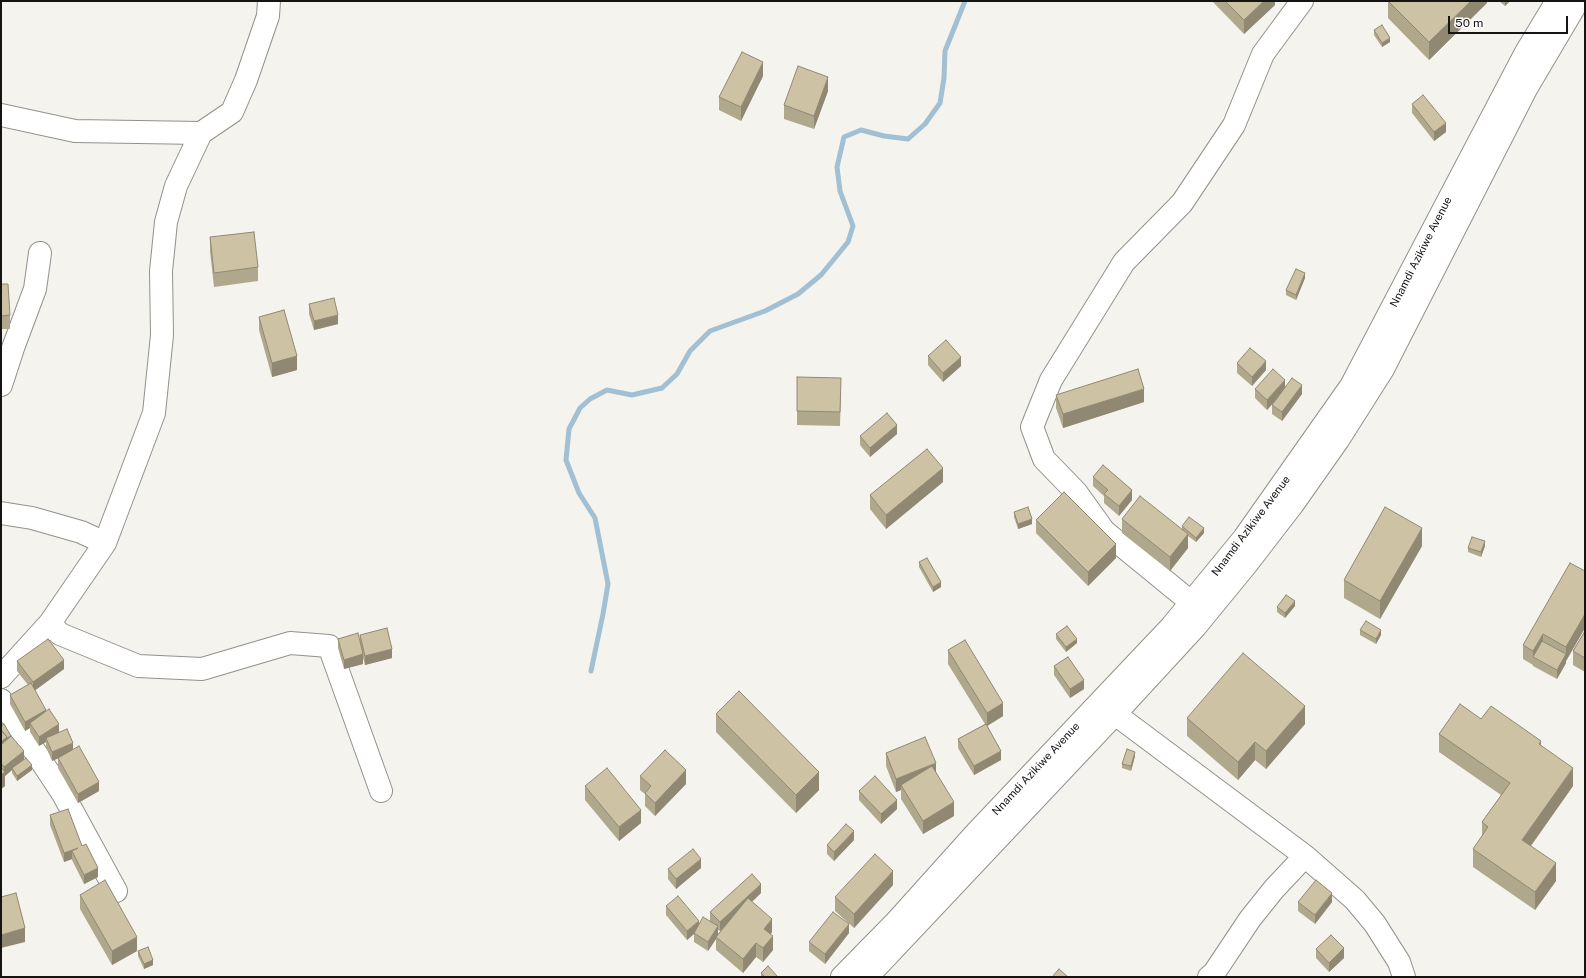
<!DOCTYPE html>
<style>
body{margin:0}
#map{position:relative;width:1586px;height:978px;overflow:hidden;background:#f5f3ed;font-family:"Public Sans",sans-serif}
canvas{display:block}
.frame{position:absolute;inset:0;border:2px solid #141412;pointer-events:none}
.scale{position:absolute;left:1448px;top:16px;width:120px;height:18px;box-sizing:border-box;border:2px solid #141412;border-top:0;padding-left:5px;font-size:12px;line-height:14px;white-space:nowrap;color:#141412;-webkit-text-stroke:3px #fff;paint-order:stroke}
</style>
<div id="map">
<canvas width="1586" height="978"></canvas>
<div class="frame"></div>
<div class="scale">50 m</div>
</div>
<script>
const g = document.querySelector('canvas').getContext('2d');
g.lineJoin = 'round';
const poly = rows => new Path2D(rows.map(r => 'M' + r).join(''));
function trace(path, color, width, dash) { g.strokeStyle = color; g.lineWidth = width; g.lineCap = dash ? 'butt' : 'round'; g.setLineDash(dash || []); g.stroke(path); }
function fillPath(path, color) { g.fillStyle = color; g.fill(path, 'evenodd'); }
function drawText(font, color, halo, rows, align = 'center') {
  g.font = font + ' "Public Sans",sans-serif'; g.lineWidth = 3; g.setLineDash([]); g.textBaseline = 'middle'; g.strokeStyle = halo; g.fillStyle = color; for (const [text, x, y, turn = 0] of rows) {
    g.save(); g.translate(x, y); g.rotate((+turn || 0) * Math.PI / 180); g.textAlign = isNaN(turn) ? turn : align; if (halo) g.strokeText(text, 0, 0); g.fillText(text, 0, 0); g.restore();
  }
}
trace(poly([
 [591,671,603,614,608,584,595,518,579,493,566,460,569,429,580,408,590,399,607,390,632,395,662,388,677,374,690,351,710,331,765,311,798,294,821,275,848,242,853,226,840,191,837,167,844,137,861,130,884,136,908,139,925,124,940,103,944,78,945,51,965,1]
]), '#a1c0d4', 5);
const minor = poly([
 [1,115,75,131,201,133,232,112,246,80,268,16,269,1],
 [1,385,13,348,35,289,40,253],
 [1,513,32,518,81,532,105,543],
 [1192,603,1104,531,1076,492,1044,459,1032,427,1051,380,1124,262,1182,203,1234,125,1263,54,1302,1],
 [50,623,60,634,138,666,202,669,290,643,329,646,381,791],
 [1,677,50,623,105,543,154,413,162,335,161,271,166,222,176,186,201,133],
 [1,700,63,794,116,891],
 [1115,714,1305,856,1355,900,1375,924,1399,962,1404,977],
 [1209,977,1214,973,1250,919,1274,889,1305,856]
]);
const major = poly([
 [842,977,895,923,975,834,1171,627,1244,538,1351,386,1525,54,1557,1],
 [867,977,1115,714,1196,626,1246,565,1293,504,1338,440,1383,369,1526,89,1578,1]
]);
trace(minor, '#93918c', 24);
trace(major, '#93918c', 24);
trace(minor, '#fff', 22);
trace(major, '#fff', 22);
fillPath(poly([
 [1212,1,1275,1,1275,5,1244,34],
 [1388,1,1487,1,1487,3,1429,60,1388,18],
 [1499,1,1510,1,1505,6],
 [1374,30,1390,42,1382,47,1374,35],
 [763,76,741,121,719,110,719,97],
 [828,91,814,129,784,119,784,105],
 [1412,104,1446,132,1434,141,1412,113],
 [210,237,258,267,258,281,214,287,210,251],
 [1305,278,1296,300,1286,295,1286,290],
 [1,284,10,315,10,329,1,329],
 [309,304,338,324,314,330,309,314],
 [259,317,297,370,272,377,259,330],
 [928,356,961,366,943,382,928,365],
 [1237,363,1266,370,1252,386,1237,373],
 [1285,386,1302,394,1282,421,1272,414,1272,405,1275,401,1267,410,1255,398,1255,389],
 [841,392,840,426,797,425,797,411],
 [1056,395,1144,402,1063,428,1056,408],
 [897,434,870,457,860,445,860,436],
 [1093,477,1132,500,1119,516,1104,503,1104,496,1093,486],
 [943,482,886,529,870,509,870,495],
 [1014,512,1032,524,1018,529,1014,517],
 [1122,519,1182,529,1182,526,1204,533,1196,542,1188,536,1188,548,1170,571,1122,533],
 [1036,520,1116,558,1088,586,1036,533],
 [1422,546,1380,619,1344,598,1344,580],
 [1485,546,1481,557,1468,552,1468,548],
 [919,562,941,587,933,592,919,567],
 [1585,571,1585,628,1566,661,1566,663,1557,679,1533,666,1533,664,1533,665,1523,659,1523,645],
 [1295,606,1285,618,1277,612,1277,607],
 [1360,630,1381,635,1376,644,1360,635],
 [1585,631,1585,672,1573,665,1573,651],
 [1056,634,1077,643,1066,652,1056,639],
 [360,635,392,658,365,665,363,658,363,664,344,669,338,648,338,639,360,641],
 [948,650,1003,716,987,726,1001,760,974,775,958,748,958,739,985,724,948,664],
 [17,661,64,669,35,690,46,712,59,733,73,750,99,791,78,803,58,768,58,758,52,761,46,747,46,742,39,746,30,732,30,728,25,731,10,704,10,695,28,685,17,671],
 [1054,666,1084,689,1070,698,1054,675],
 [716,714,819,790,796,813,716,732],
 [1187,718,1305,724,1266,769,1255,760,1238,780,1187,736],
 [1481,719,1541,746,1573,786,1531,846,1556,881,1535,910,1473,867,1473,849,1482,836,1482,822,1501,795,1439,752,1439,734],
 [1,726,11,736,24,759,32,770,17,781,12,773,12,770,5,776,5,786,1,789],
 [886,753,936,772,954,816,923,834,901,799,901,790,896,792,886,766],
 [1135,756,1131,771,1122,768,1122,764],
 [640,776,686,784,655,816,645,806,645,794,640,790],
 [585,786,641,823,619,841,585,800],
 [859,791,897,809,881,824,859,800],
 [50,815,82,846,98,877,84,884,72,860,72,859,64,862,50,825],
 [854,840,834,861,827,854,827,845],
 [701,868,676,889,668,879,668,869],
 [893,885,854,928,835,911,835,897],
 [761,893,752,902,772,932,771,934,773,950,763,962,756,957,743,973,716,950,716,939,708,951,694,942,694,934,687,940,666,915,666,906,699,924,710,921,710,912],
 [723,928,718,934,718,930,720,931],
 [80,895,137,951,112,965,80,909],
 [1298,902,1332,902,1315,924,1298,911],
 [849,933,825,964,809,951,809,942],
 [1316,949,1344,958,1329,972,1316,958],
 [138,951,153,965,144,969,138,956],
 [761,973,778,977,761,977]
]), '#b0a88d');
fillPath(poly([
 [1264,1,1275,1,1275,5,1244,34,1244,20],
 [1471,1,1487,1,1487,3,1429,60,1429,42],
 [1505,1,1510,1,1505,6],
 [1390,38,1390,42,1382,47,1382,43],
 [763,62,763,76,741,121,741,107],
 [828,77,828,91,814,129,814,116],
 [1446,123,1446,132,1434,141,1434,132],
 [1305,273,1305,278,1296,300,1296,295],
 [338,315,338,324,314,330,314,321],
 [297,356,297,370,272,377,272,363],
 [961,357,961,366,943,382,943,373],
 [1266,361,1266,370,1252,386,1252,377],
 [1285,380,1285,390,1267,410,1267,400],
 [1302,385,1302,394,1282,421,1282,412],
 [1144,389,1144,402,1063,428,1063,414],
 [897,425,897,434,870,457,870,448],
 [943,468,943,482,886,529,886,515],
 [1132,490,1132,500,1119,516,1119,506],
 [1032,519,1032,524,1018,529,1018,524],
 [1204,528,1204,533,1196,542,1196,538],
 [1422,528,1422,546,1380,619,1380,601],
 [1188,534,1188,548,1170,571,1170,557],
 [1485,541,1485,546,1481,557,1481,552],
 [1116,544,1116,558,1088,586,1088,572],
 [941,582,941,587,933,592,933,587],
 [1295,601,1295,606,1285,618,1285,613],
 [1585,614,1585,628,1566,661,1566,663,1557,679,1557,670,1566,654,1566,647],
 [1381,630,1381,635,1376,644,1376,639],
 [1543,634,1543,648,1533,657,1533,665,1533,651],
 [1077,639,1077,643,1066,652,1066,647],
 [392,649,392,658,365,665,365,656],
 [363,654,363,664,344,669,344,660],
 [64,660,64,669,33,692,33,682],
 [1084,680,1084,689,1070,698,1070,689],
 [1003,703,1003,716,987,726,987,713],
 [1305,706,1305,724,1266,769,1266,751],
 [46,710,46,719,30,723,30,728,25,731,25,722],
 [59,724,59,733,46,738,46,742,39,746,39,737],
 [11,736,11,740,1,752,1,742,7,737],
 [1541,741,1541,759,1539,744],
 [1255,742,1255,760,1238,780,1238,762],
 [73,743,73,752,52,761,52,752],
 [24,751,24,760,12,768,12,770,5,776,5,786,1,789,1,775,4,773,4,767],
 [1001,751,1001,760,974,775,974,766],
 [1135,752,1135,756,1131,771,1131,766],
 [936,763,936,777,901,785,901,790,896,792,896,779],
 [32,765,32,770,17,781,17,776],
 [1573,768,1573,786,1522,858,1522,840],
 [686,770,686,784,655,816,655,803],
 [819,772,819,790,796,813,796,795],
 [99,782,99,791,78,803,78,794],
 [897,800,897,809,881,824,881,814],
 [954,802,954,816,923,834,923,821],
 [2,803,2,817,1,818,1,804],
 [641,810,641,823,619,841,619,827],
 [854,831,854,840,834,861,834,852],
 [78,848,72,851,72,859,64,862,64,853],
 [701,859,701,868,676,889,676,879],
 [1556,863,1556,881,1535,910,1535,892],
 [98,868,98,877,84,884,84,875],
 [893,871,893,885,854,928,854,914],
 [761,884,761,893,720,931,720,922],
 [1332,893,1332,902,1315,924,1315,915],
 [772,919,772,932,764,942,764,929],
 [699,921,699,930,694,933,694,934,687,940,687,931],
 [849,924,849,933,825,964,825,954],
 [718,926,718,935,716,937,716,939,708,951,708,942],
 [25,928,25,942,1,948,1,935],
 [773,936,773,950,763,962,763,948],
 [137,937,137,951,112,965,112,951],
 [756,943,756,957,743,973,743,959],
 [1344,948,1344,958,1329,972,1329,963],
 [153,960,153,965,144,969,144,964]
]), '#908873');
const building = poly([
 [1225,1,1264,1,1244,20,1225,1],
 [1388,1,1471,1,1429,42,1388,1],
 [1382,25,1390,38,1382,43,1374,30,1382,25],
 [742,52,763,62,741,107,719,97,742,52],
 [798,66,828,77,814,116,784,105,798,66],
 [1423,95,1446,123,1434,132,1412,104,1423,95],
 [254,232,258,267,214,273,210,237,254,232],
 [1296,269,1305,273,1296,295,1286,290,1296,269],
 [1,284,8,284,10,315,1,316,1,284],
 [334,298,338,315,314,321,309,304,334,298],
 [284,310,297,356,272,363,259,317,284,310],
 [946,340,961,357,943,373,928,356,946,340],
 [1250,348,1266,361,1252,377,1237,363,1250,348],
 [1138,369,1144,389,1063,414,1056,395,1138,369],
 [1273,369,1285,380,1267,400,1255,389,1273,369],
 [797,377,841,378,840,412,797,411,797,377],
 [1292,378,1302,385,1282,412,1272,405,1292,378],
 [887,413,897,425,870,448,860,436,887,413],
 [927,449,943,468,886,515,870,495,927,449],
 [1103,465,1132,490,1119,506,1104,494,1108,490,1093,477,1103,465],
 [1064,492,1116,544,1088,572,1036,520,1064,492],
 [1140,496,1188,534,1170,557,1122,519,1140,496],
 [1028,507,1032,519,1018,524,1014,512,1028,507],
 [1385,507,1422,528,1380,601,1344,580,1385,507],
 [1189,517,1204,528,1196,538,1182,526,1189,517],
 [1472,537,1485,541,1481,552,1468,548,1472,537],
 [927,558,941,582,933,587,919,562,927,558],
 [1570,563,1585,571,1585,614,1566,647,1543,634,1533,651,1523,645,1570,563],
 [1286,595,1295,601,1285,613,1277,607,1286,595],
 [1366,621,1381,630,1376,639,1360,630,1366,621],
 [1067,626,1077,639,1066,647,1056,634,1067,626],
 [387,628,392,649,365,656,360,635,387,628],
 [1585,631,1585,658,1573,651,1585,631],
 [358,633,363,654,344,660,338,639,358,633],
 [48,639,64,660,33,682,17,661,48,639],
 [965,640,1003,703,987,713,948,650,965,640],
 [1542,641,1566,654,1557,670,1533,657,1542,641],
 [1243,653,1305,706,1266,751,1255,742,1238,762,1187,718,1243,653],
 [1068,657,1084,680,1070,689,1054,666,1068,657],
 [31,683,46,710,25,722,10,695,31,683],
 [739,691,819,772,796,795,716,714,739,691],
 [1460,704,1481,719,1491,706,1541,741,1539,744,1573,768,1522,840,1556,863,1535,892,1473,849,1488,827,1482,822,1510,783,1439,734,1460,704],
 [49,709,59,724,39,737,30,723,49,709],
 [4,724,11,736,7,738,7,737,1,730,1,726,4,724],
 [986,724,1001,751,974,766,958,739,986,724],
 [67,729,73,743,52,752,46,738,67,729],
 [1,730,7,737,1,742,1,730],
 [11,736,24,751,4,767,1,763,1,745,11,736],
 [925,737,936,763,896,779,886,753,925,737],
 [79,746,99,782,78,794,58,758,79,746],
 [1127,749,1135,752,1131,766,1122,764,1127,749],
 [665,750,686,770,655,803,645,793,651,786,640,776,665,750],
 [26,758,32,765,17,776,12,768,26,758],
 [932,766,954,802,923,821,901,785,932,766],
 [1,767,5,772,1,775,1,767],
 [607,768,641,810,619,827,585,786,607,768],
 [875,776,897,800,881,814,859,791,875,776],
 [68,809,82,846,86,844,98,868,84,875,72,851,78,848,64,853,50,815,68,809],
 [846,824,854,831,834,852,827,845,846,824],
 [693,849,701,859,676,879,668,869,693,849],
 [875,854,893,871,854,914,835,897,875,854],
 [752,874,761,884,720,922,710,912,752,874],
 [105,880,137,937,112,951,80,895,105,880],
 [1316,880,1332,893,1315,915,1298,902,1316,880],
 [16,893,25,928,1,935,1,897,16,893],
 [678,896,699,921,687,931,666,906,678,896],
 [748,898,772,919,764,929,773,936,763,948,756,943,743,959,716,937,748,898],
 [833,912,849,924,825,954,809,942,833,912],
 [703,917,718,926,708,942,694,933,703,917],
 [1331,935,1344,948,1329,963,1316,949,1331,935],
 [148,947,153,960,144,964,138,951,148,947],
 [768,966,778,977,765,977,761,973,768,966],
 [1059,969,1068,977,1052,977,1059,969]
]);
fillPath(building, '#cdc3a4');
trace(building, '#908873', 1);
drawText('11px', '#141412', '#fff', [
 ["Nnamdi Azikiwe Avenue",1421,252,-63],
 ["Nnamdi Azikiwe Avenue",1251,526,-53],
 ["Nnamdi Azikiwe Avenue",1036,769,-47]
]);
</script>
